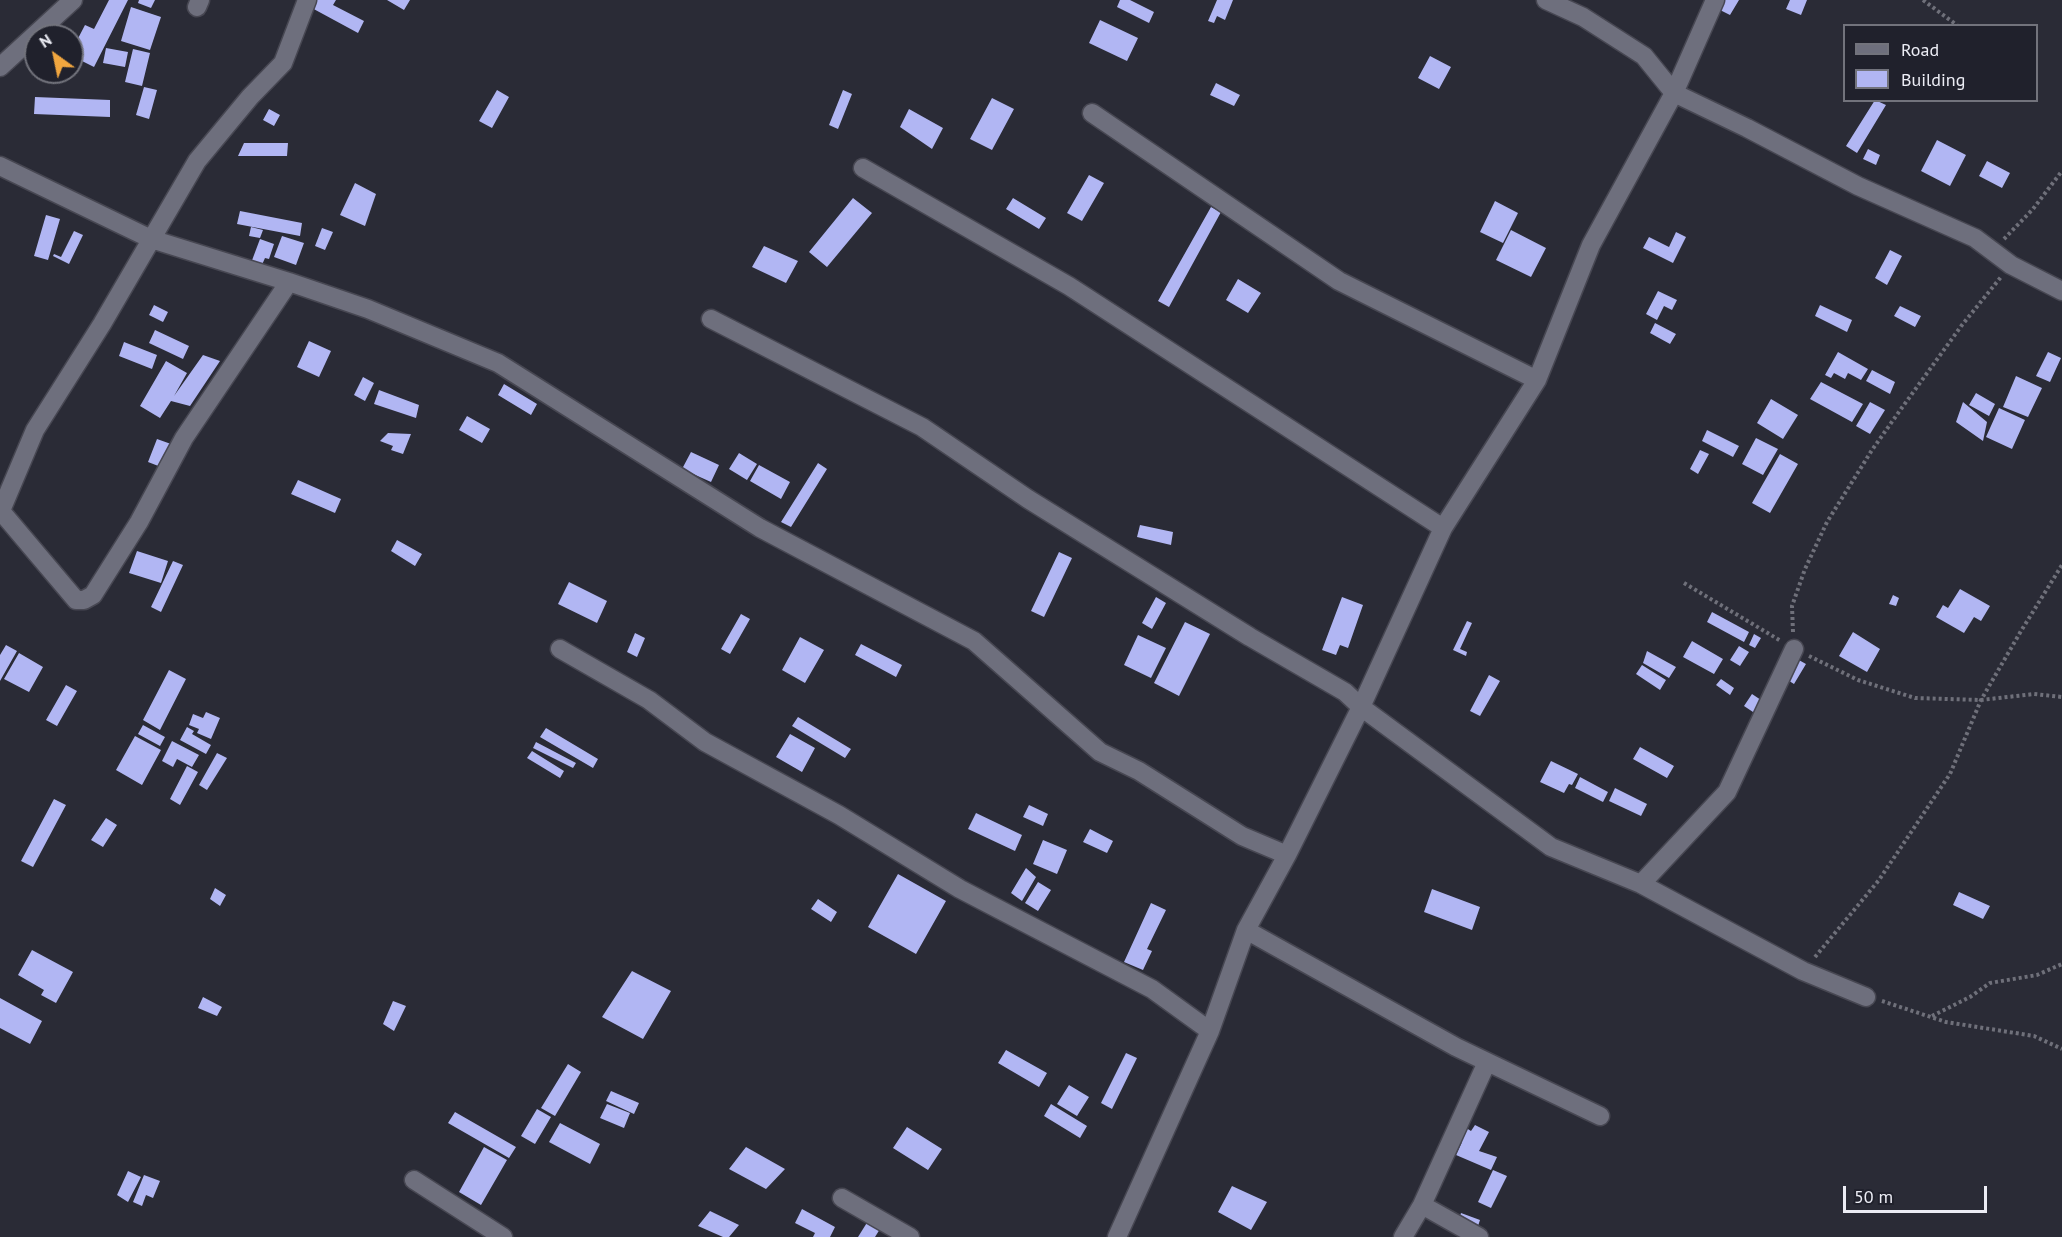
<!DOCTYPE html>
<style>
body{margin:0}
#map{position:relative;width:2062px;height:1237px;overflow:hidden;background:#2a2b36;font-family:"PT Sans",sans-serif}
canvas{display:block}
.legend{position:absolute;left:1843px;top:24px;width:195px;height:78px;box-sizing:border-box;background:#20212c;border:2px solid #72737c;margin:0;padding:8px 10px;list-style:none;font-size:18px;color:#ecedf5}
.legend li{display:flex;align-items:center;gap:12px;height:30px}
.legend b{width:30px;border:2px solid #72737c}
.north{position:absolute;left:24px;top:24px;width:60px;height:60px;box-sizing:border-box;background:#20212c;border:2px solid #72737c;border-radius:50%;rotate:327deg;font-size:16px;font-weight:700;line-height:24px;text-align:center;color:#ecedf5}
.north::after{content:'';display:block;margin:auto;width:21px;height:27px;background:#f0a63f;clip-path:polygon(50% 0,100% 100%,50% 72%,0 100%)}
.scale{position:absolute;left:1843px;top:1186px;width:144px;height:27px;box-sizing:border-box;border:3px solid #ecedf5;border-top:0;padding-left:8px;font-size:18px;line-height:21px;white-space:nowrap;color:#ecedf5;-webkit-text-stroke:4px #20212c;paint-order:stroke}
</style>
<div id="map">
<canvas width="2062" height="1237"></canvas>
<ul class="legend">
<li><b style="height:8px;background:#6e6f7d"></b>Road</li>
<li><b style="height:16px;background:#b1b6f3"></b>Building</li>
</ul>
<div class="north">N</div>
<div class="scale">50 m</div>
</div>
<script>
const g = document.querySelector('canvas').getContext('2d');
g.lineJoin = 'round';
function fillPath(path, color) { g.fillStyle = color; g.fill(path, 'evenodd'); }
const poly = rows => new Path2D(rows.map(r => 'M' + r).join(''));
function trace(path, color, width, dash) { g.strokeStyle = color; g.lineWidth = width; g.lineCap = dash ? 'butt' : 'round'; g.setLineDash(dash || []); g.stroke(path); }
fillPath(poly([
 [109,0,128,0,94,67,72,56,72,50,85,25,94,29],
 [139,0,155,0,151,8,138,3],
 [314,0,336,0,333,5,364,21,358,33,310,7],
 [387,0,410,0,404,10],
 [1120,0,1130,0,1154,12,1149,23,1117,7],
 [1217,0,1233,0,1225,20,1217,16,1214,23,1208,21],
 [1723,0,1739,0,1730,15,1718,9],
 [1790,0,1807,0,1801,15,1786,9],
 [131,7,161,17,150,50,121,41],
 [1100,20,1138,38,1127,61,1089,43],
 [106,48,128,52,125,67,103,63],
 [133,49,150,53,142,86,125,82],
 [1430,56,1451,67,1439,89,1418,78],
 [1216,83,1240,95,1234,106,1210,95],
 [144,87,157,90,149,119,136,115],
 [497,90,509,97,492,128,479,121],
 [843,90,852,94,838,129,829,125],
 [35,97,110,100,110,117,34,114],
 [992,98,1014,109,992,150,970,139],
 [1875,100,1886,105,1857,153,1846,146],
 [269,109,280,115,274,126,263,120],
 [909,109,943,128,932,149,900,127],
 [1937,140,1966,155,1950,186,1921,171],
 [244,143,288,143,287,156,238,156],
 [1868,149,1880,155,1876,165,1863,159],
 [1987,161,2010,173,2002,188,1979,176],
 [1089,175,1104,183,1082,221,1067,213],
 [355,183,376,194,365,226,340,215],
 [853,198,872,213,827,267,809,252],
 [1013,198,1046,218,1039,229,1006,209],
 [1495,201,1518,213,1503,243,1480,232],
 [1211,207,1221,212,1169,307,1158,301],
 [240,211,302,223,300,236,237,224],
 [46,215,60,219,48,260,34,256],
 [251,227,263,230,260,238,249,236],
 [322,228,333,232,325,250,315,246],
 [1511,230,1546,248,1531,277,1496,260],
 [74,231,83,235,69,264,53,256,54,254,61,257],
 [1676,232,1686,237,1673,263,1643,248,1649,237,1669,247],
 [282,236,304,243,296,265,274,257],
 [260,239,274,244,269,259,265,258,261,267,251,263],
 [764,246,798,261,786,283,752,267],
 [1890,250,1902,256,1887,285,1875,278],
 [1238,279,1261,293,1248,313,1226,300],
 [1658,291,1677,300,1672,310,1664,306,1657,320,1646,314],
 [154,305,168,312,163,322,149,315],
 [1820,305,1852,320,1847,332,1815,316],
 [1900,306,1921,316,1915,327,1894,316],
 [1655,323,1676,334,1670,344,1650,333],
 [155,330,189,346,183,359,149,343],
 [309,341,331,351,319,377,297,367],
 [124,342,157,355,152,369,119,356],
 [1838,352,1868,369,1861,380,1848,373,1845,379,1834,373,1831,378,1825,375],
 [2048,352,2061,358,2050,382,2036,376],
 [203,355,220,361,190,406,171,401,160,418,140,406,166,361,187,373,174,396],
 [1872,370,1895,382,1890,394,1866,381],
 [2016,376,2042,388,2028,417,2003,407],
 [363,377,374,383,365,401,354,395],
 [1821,382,1863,404,1852,422,1810,399],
 [504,384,537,404,531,415,498,395],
 [379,390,419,405,416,418,374,404],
 [1976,393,1995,404,1989,416,1969,405],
 [1771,399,1798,415,1783,439,1757,423],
 [1870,402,1885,410,1870,434,1856,426],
 [1963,402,1987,422,1983,441,1956,422],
 [1999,408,2025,420,2012,449,1986,437],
 [467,416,490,429,482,443,459,430],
 [1707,430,1739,446,1733,457,1702,441],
 [388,433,411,434,403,454,391,450,393,446,380,441],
 [1756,438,1778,449,1763,475,1742,464],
 [157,439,171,444,161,467,148,462],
 [1700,450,1709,454,1698,474,1690,469],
 [691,452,719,465,711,482,682,469],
 [739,453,757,464,747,480,729,469],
 [1780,454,1798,464,1770,513,1752,503],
 [818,463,827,469,791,527,781,522],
 [759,465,790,482,781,499,750,481],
 [298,480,341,499,335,513,291,494],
 [1140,525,1173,532,1171,545,1137,537],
 [397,540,422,554,415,566,391,551],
 [137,551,168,561,161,583,129,573],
 [1059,552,1072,558,1044,617,1031,611],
 [173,561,183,565,161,612,151,607],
 [569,582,607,601,597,623,558,604],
 [1960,589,1990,606,1981,621,1974,617,1964,633,1936,617,1943,605,1948,608],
 [1893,595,1899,598,1896,606,1889,604],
 [1156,597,1166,603,1152,629,1142,623],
 [1342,597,1363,605,1348,648,1340,645,1336,655,1322,650],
 [1712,612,1749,632,1744,642,1707,622],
 [741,614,750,619,730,654,721,649],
 [1467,621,1472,623,1460,649,1467,652,1466,656,1453,650],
 [1185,622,1210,634,1179,696,1154,683],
 [1853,632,1880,649,1867,672,1839,656],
 [635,633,645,638,637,657,627,652],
 [1754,634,1761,638,1755,648,1749,645],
 [1138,635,1166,648,1151,678,1124,665],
 [800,637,824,650,805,683,782,670],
 [1692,641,1723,659,1714,674,1683,657],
 [861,644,902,665,896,677,855,655],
 [6,645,17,651,0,681,0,655],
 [1739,646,1749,652,1740,666,1730,660],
 [1647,651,1676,667,1669,678,1643,663],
 [19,653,43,667,29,692,4,679],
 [1797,659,1806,664,1794,684,1786,679],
 [1642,665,1666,680,1660,690,1636,674],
 [169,670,186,679,160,730,143,720],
 [1489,675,1500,681,1480,716,1470,711],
 [1721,679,1734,688,1730,695,1716,685],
 [66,685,77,691,57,726,46,720],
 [1752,694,1764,702,1756,714,1744,706],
 [206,712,220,718,211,739,197,733,199,729,189,725,193,714,203,718],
 [798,717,851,749,845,758,792,726],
 [143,725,165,737,160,746,138,734],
 [187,727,194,731,192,734,211,745,206,754,180,740],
 [546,728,598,759,593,768,540,737],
 [790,734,815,748,802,772,776,757],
 [135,736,161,750,142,785,116,770],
 [172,741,199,755,192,767,177,759,173,767,162,761],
 [536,742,576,763,573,768,533,748],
 [1640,747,1674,766,1667,778,1633,759],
 [532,751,564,771,560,778,527,758],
 [217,753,227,758,207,790,199,785],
 [1551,761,1578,774,1572,785,1569,784,1564,793,1540,782],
 [187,766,198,772,180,805,170,799],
 [1580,777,1608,792,1603,802,1575,788],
 [1615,788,1647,804,1641,816,1609,801],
 [54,799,66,805,33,867,21,861],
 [1029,805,1048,814,1043,826,1023,817],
 [976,813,1022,835,1015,851,968,829],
 [106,818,117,825,103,847,91,840],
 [1090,829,1113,841,1107,853,1083,842],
 [1043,840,1067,850,1057,874,1033,864],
 [1026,868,1036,877,1022,901,1011,893],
 [898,874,946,901,916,954,868,927],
 [1038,882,1051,890,1038,911,1025,903],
 [215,888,226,895,220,906,210,899],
 [1432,889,1480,907,1472,930,1424,912],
 [1959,892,1990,906,1983,919,1953,905],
 [818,899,837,912,831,922,811,909],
 [1151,903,1166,910,1147,949,1152,951,1143,970,1124,962],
 [32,950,73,972,56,1003,41,995,44,990,18,975],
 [632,971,671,991,643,1039,602,1017],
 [203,997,222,1007,217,1016,198,1008],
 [0,998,42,1021,30,1044,0,1028],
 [393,1001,406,1006,394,1031,383,1024],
 [1006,1050,1047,1073,1039,1087,998,1063],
 [1126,1053,1137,1058,1112,1109,1101,1103],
 [568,1064,581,1072,555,1116,541,1108],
 [1069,1085,1089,1097,1077,1116,1057,1104],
 [611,1091,639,1103,634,1114,606,1101],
 [607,1104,630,1113,624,1128,600,1118],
 [1051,1104,1087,1126,1080,1138,1044,1116],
 [537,1109,551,1117,535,1144,521,1136],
 [455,1112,516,1147,509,1158,448,1123],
 [560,1123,600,1144,590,1164,549,1142],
 [1475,1125,1489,1132,1479,1151,1497,1157,1491,1170,1456,1155,1462,1142,1458,1146,1463,1126,1471,1131],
 [907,1127,942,1149,928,1170,893,1148],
 [484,1147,507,1160,481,1205,459,1192],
 [746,1147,785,1169,766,1189,729,1169],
 [1493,1170,1507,1176,1491,1208,1478,1202],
 [128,1171,141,1177,128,1202,117,1195],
 [144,1175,160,1181,153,1198,146,1195,142,1206,133,1202],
 [1232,1186,1267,1202,1251,1230,1218,1212],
 [802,1209,835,1227,830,1237,813,1237,815,1233,795,1223],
 [710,1211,739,1225,729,1237,723,1237,698,1226],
 [1461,1213,1480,1220,1477,1229,1458,1222],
 [868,1221,880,1229,875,1237,858,1237]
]), '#b1b6f3');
const street = poly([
 [1546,0,1583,17,1644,56,1674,93,1747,128,1858,186,1975,238,2011,265,2062,291],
 [197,7,200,0],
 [0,67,73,0],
 [1092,113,1339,281,1537,380],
 [0,166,151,239,289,282,368,309,498,363,760,528,974,641,1100,752,1139,771,1242,836,1287,855],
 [863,168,1069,286,1443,528],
 [711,319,922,427,1028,499,1250,637,1345,692,1361,707,1551,847,1641,884,1803,971,1866,997],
 [0,510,76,600,84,600,93,595,139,522,184,438,289,282],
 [0,513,35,430,102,324,197,161,250,97,283,63,307,0],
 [560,649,649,700,705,742,839,815,960,889,1152,989,1210,1031],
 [1641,884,1727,792,1794,649],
 [1246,930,1456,1047,1600,1116],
 [414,1180,503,1237],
 [842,1198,910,1237],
 [1422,1205,1479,1237],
 [1117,1237,1210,1031,1246,930,1287,855,1361,707,1443,528,1537,380,1591,245,1674,93,1715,0],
 [1403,1237,1422,1205,1487,1062]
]);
trace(street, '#474752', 21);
trace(poly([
 [1923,0,1958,26],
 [2004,239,2033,209,2062,171],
 [1684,583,1781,641],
 [1793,632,1792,606,1805,569,1827,522,1872,450,1901,409,1962,325,2001,277],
 [1809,656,1858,680,1915,698,1981,700,2034,694,2062,697],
 [1815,957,1879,880,1950,774,1981,700,2021,631,2062,565],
 [1882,1001,1946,1022,2034,1036,2062,1049],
 [1932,1016,1970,997,1990,983,2037,975,2062,964]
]), '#6f707a', 4, [3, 3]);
trace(street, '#6e6f7d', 18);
</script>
